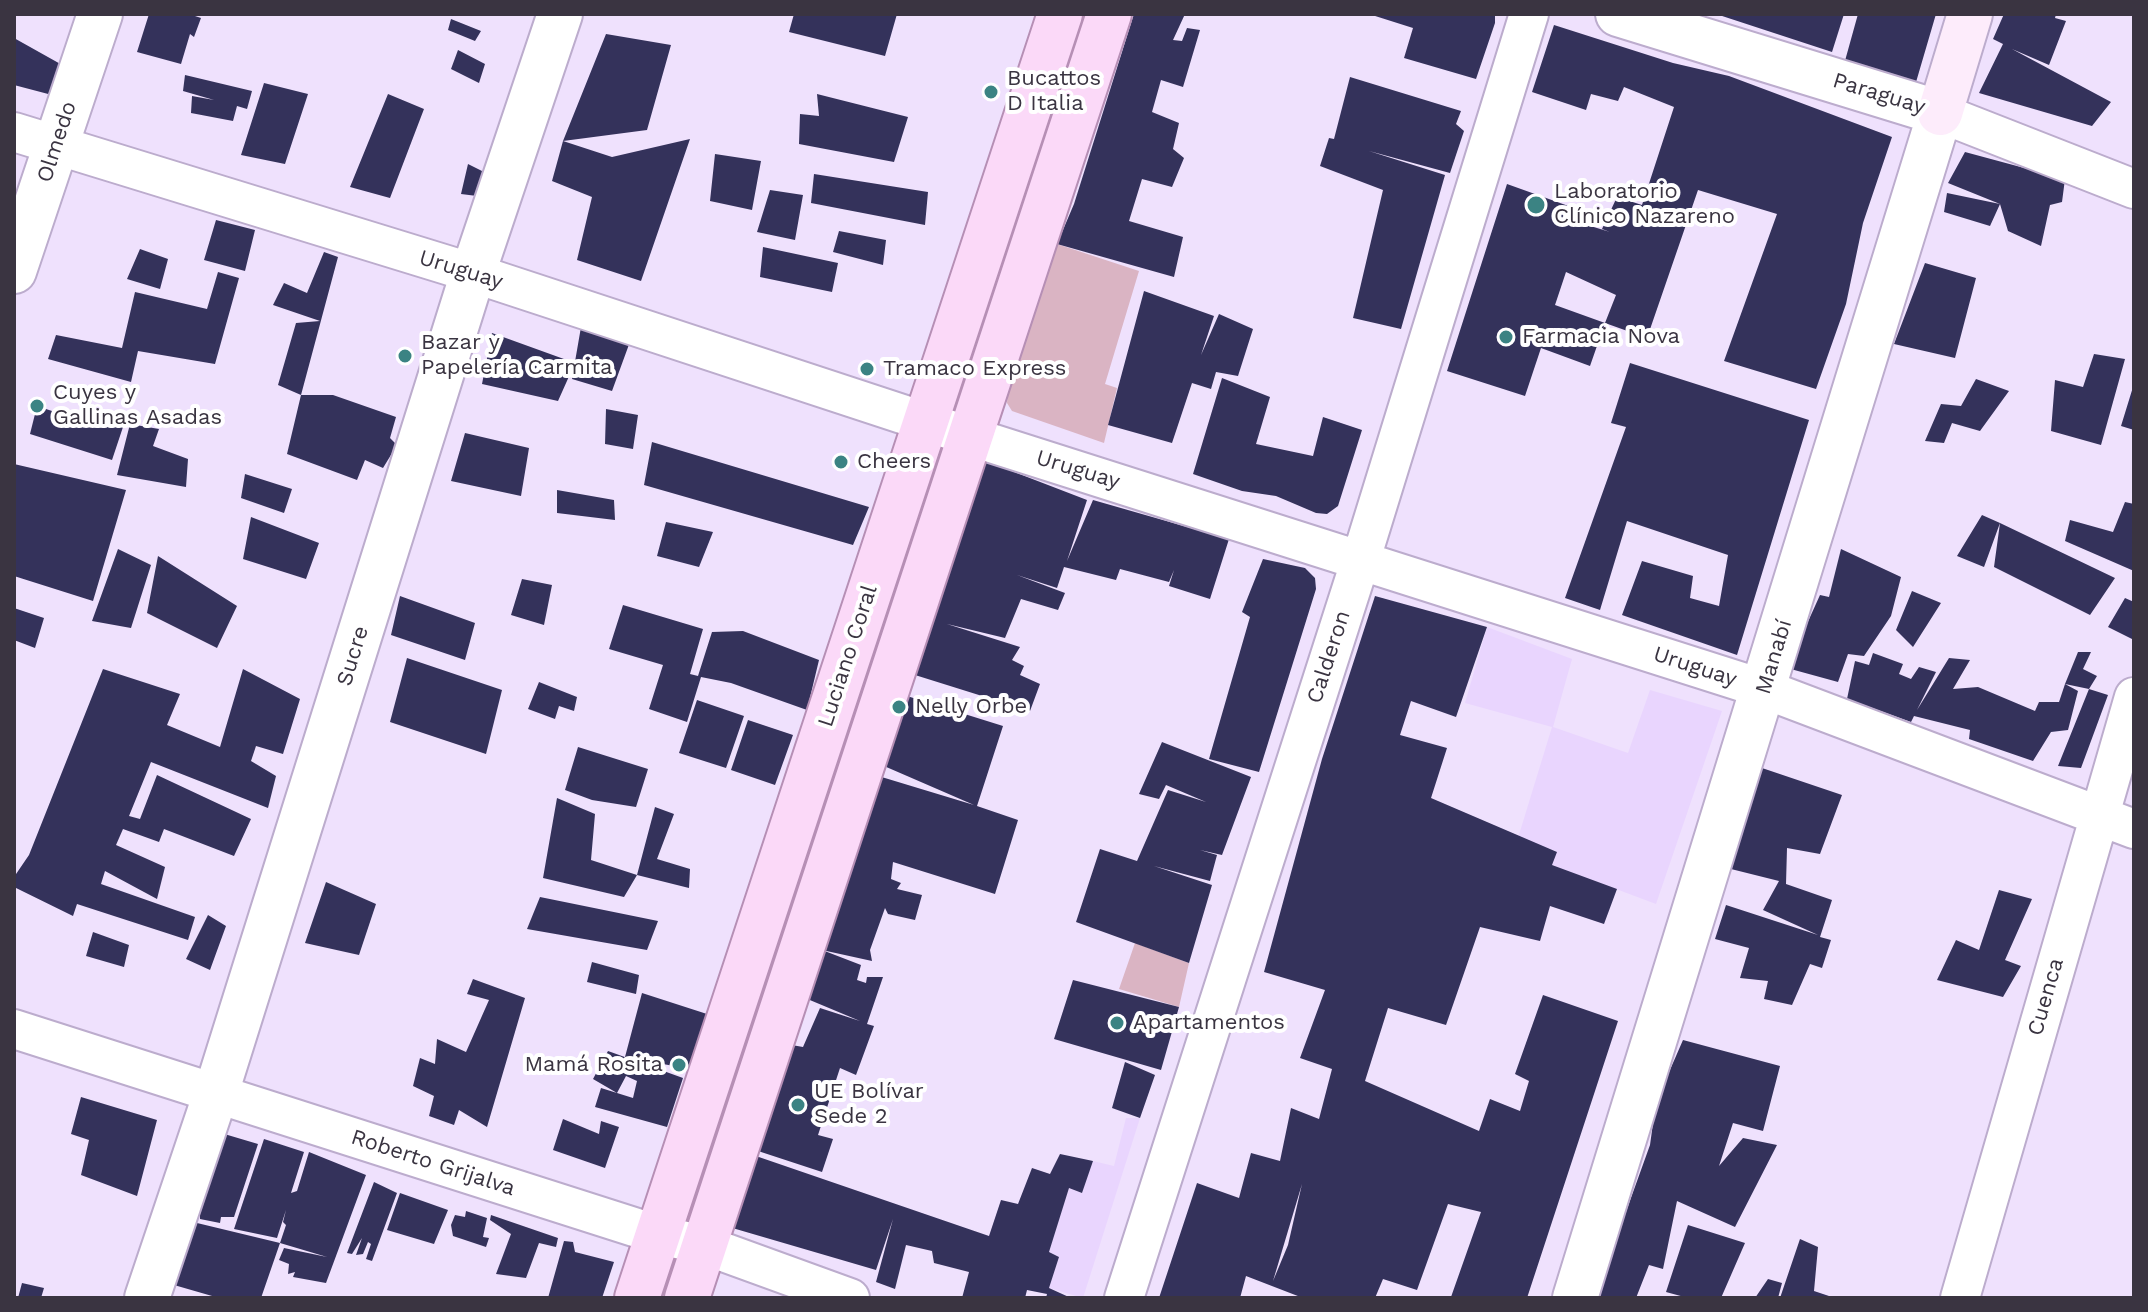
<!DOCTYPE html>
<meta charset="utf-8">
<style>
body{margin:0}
#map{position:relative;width:2148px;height:1312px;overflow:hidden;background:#efe1fd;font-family:"Work Sans",sans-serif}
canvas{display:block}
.frame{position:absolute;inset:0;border:16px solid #3a3441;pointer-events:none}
</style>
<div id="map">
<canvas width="2148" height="1312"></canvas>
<div class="frame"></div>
</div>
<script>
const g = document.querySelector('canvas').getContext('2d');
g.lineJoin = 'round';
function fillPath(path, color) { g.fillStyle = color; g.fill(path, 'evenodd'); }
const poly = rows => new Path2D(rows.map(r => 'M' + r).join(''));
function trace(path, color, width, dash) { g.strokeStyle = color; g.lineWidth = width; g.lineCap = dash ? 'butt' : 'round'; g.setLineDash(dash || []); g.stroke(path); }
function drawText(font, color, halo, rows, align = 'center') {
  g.font = font + ' "Work Sans",sans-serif'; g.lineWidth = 8; g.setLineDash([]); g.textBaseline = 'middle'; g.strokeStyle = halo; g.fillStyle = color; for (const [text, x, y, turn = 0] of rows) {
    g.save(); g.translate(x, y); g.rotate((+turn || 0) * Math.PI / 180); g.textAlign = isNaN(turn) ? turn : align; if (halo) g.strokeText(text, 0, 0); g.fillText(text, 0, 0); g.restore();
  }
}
fillPath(poly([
 [1487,627,1572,659,1553,727,1628,753,1650,690,1722,711,1656,904,1552,865,1556,851,1518,838,1552,727,1465,703],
 [1126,1118,1140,1118,1083,1298,1049,1288,1059,1257,1049,1252,1069,1188,1082,1193,1093,1161,1114,1166]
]), '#e9d5fe');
fillPath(poly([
 [1057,244,1139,271,1105,384,1117,388,1104,443,1012,411,1007,403,1008,389],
 [1135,943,1189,963,1179,1007,1119,989]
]), '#dab4c3');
fillPath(poly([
 [149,14,189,14,201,18,194,37,190,34,181,64,137,52],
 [794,14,897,14,885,56,789,32],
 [1134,14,1185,14,1173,40,1182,41,1187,28,1200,30,1183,87,1161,80,1152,112,1179,123,1173,149,1184,158,1172,187,1142,179,1129,221,1183,237,1174,277,1057,244,1074,204],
 [1495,14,1495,23,1476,79,1404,58,1413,28,1372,15],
 [1716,14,1844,14,1832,52],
 [1858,14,1936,14,1914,89,1843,68],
 [2004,14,2056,14,2055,18,2066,21,2049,65,2012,49,2111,102,2092,126,1979,93,2003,44,1993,39],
 [451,19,481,31,475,41,448,30],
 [1554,25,1673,63,1729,76,1892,137,1863,223,1846,304,1816,389,1724,361,1777,214,1698,190,1647,338,1605,323,1616,295,1566,272,1555,305,1605,323,1590,366,1541,348,1525,396,1447,371,1507,184,1588,213,1584,224,1610,232,1602,229,1617,197,1642,205,1674,107,1624,87,1618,101,1591,94,1586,110,1532,92],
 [606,34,671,45,647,130,563,141],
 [14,38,64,66,52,95,14,85],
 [458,50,485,64,479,83,451,69],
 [185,75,252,91,247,109,237,106,233,121,191,113,192,96,214,100,183,91],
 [1350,77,1461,111,1456,124,1464,131,1450,173,1369,151,1445,175,1401,329,1353,318,1383,190,1320,166,1329,138,1334,139],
 [264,83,308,94,285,164,241,155],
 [388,94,424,109,390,198,350,187],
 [817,94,908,117,894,162,799,144,800,114,819,116],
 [690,139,641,281,577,260,592,197,552,181,563,141,612,157],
 [1965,152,2065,179,2062,202,2050,205,2041,246,2008,231,2000,204,1948,183],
 [715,154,761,161,752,210,710,201],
 [468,164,486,173,477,196,461,194],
 [814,174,928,192,925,225,811,203],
 [770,190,803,195,795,240,757,232],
 [1947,193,2000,204,1990,226,1944,212],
 [216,220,255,230,245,271,204,260],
 [839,231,886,240,883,265,833,252],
 [763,247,838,263,832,292,760,277],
 [140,249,168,259,160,289,127,279],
 [324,252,338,257,301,395,333,395,396,417,390,438,397,445,383,468,365,460,357,480,287,454,301,395,278,385,296,323,320,321,273,305,284,283,307,293],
 [1925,263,1976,278,1955,358,1894,344],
 [218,272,239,278,215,364,138,351,131,382,48,359,56,335,122,348,135,292,207,309],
 [1144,291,1214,316,1201,355,1219,314,1253,329,1238,376,1216,372,1211,389,1192,383,1172,443,1108,425],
 [581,327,631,339,612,391,572,379],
 [492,333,575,363,558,401,482,384],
 [2094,354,2125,359,2101,445,2051,431,2055,380,2083,387],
 [1630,363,1809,420,1737,655,1622,615,1642,561,1693,576,1690,598,1719,606,1728,555,1627,521,1600,610,1565,598,1626,427,1611,423],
 [1222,378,1270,397,1256,444,1313,456,1323,417,1362,430,1338,506,1327,514,1316,513,1276,496,1242,491,1193,474],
 [1976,379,2009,391,1980,431,1952,423,1944,443,1925,441,1941,404,1961,406],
 [2133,387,2134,387,2134,430,2121,426],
 [37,406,85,422,87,409,124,424,112,460,30,434],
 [606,409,638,415,633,449,605,444],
 [130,424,159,429,153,446,188,459,186,487,117,475],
 [465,433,529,448,521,496,451,481],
 [652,442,869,507,853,545,644,485],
 [983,460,1087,500,1067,561,1093,500,1229,539,1210,599,1169,586,1174,570,1169,582,1120,569,1116,580,1064,567,1057,588,1017,575,1065,593,1058,610,1021,599,1005,638,947,624,1020,647,1012,660,1024,666,1020,675,1040,684,1030,711,915,675,929,619],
 [14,464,126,490,93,601,14,576],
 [245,474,292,489,284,513,241,498],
 [557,490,614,500,615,520,557,513],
 [2125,502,2134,504,2134,571,2065,541,2070,520,2113,532],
 [1982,515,2000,523,2115,578,2090,615,1994,567,2000,523,1984,567,1957,556],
 [251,517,319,543,306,579,243,559],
 [666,522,713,532,699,567,657,556],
 [118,549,151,565,131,628,92,621],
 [1841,549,1901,577,1891,616,1864,656,1848,654,1838,682,1787,668,1820,595,1829,597],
 [158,556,237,606,217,648,147,613],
 [1263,559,1305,568,1315,578,1316,589,1259,772,1209,759,1250,617,1242,612],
 [522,579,552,585,544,625,511,615],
 [1912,591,1941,603,1913,647,1896,630],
 [400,596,475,623,465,660,391,635],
 [1375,596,1487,627,1456,717,1411,701,1400,735,1447,748,1431,798,1557,852,1552,865,1617,889,1604,924,1550,906,1540,941,1480,927,1446,1025,1388,1008,1365,1081,1479,1131,1490,1099,1520,1111,1529,1081,1515,1074,1543,995,1618,1021,1527,1298,1451,1297,1481,1212,1448,1204,1417,1290,1383,1279,1375,1298,1303,1298,1246,1276,1240,1298,1159,1298,1197,1183,1239,1198,1251,1153,1280,1161,1291,1108,1319,1119,1332,1069,1300,1058,1325,990,1264,972,1322,759],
 [1302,1184,1288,1245,1273,1281],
 [2125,598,2134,602,2132,639,2108,627],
 [623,605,703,629,690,674,698,676,712,632,743,631,819,660,807,710,731,683,701,677,687,722,649,709,663,665,609,649],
 [14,608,44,618,35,648,14,640],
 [2078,652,2091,652,2083,669,2097,676,2089,689,2065,684,2078,691,2068,730,2051,732,2033,761,1969,739,1970,730,1914,716,1911,722,1847,699,1855,661,1869,665,1873,653,1903,664,1899,674,1911,679,1919,667,1936,672,1917,710,1949,658,1970,660,1953,689,1978,687,2035,711,2039,702,2059,702,2065,684],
 [407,658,502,690,486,754,390,722],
 [103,669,180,694,167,725,220,747,243,669,300,699,283,754,256,746,251,761,276,776,268,808,151,762,129,816,140,819,157,775,251,819,234,856,164,829,159,842,123,829,116,845,165,867,157,899,105,871,101,884,195,917,188,940,77,904,73,916,14,887,14,877,29,855],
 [539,682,577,697,574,711,559,706,555,719,528,709],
 [2089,689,2108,695,2081,768,2058,766],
 [907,696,1003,726,977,806,1018,820,995,894,893,862,891,879,901,883,897,889,922,895,915,920,888,914,885,908,870,950,872,961,822,950,861,965,857,980,866,983,867,977,883,977,867,1024,874,1026,856,1075,840,1068,818,1135,833,1139,822,1172,755,1150,786,1044,803,1047,820,1008,860,1021,805,998,822,950,857,852,875,775,974,805,884,766],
 [697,700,744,716,726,768,679,753],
 [748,720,793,735,775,785,731,770],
 [1162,742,1251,777,1222,855,1200,850,1217,855,1210,881,1154,866,1212,885,1189,963,1076,922,1100,849,1137,861,1168,790,1206,802,1166,785,1159,799,1139,794],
 [578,747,648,769,636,807,592,800,565,790],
 [1762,768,1842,795,1820,854,1787,848,1786,884,1832,900,1820,937,1831,940,1822,968,1810,964,1792,1005,1764,999,1768,981,1740,978,1749,948,1715,939,1726,905,1818,935,1763,910,1779,881,1723,867],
 [557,798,595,814,591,860,637,875,624,897,543,878],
 [655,807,674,814,657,859,690,869,689,888,637,875],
 [326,882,376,904,359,955,305,943],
 [1999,890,2032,899,2005,960,2021,966,2003,997,1937,980,1956,940,1979,950],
 [540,897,658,921,647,950,527,929],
 [208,915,226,926,210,970,186,959],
 [93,932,129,945,124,967,86,956],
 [592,962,639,975,636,994,587,982],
 [473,979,525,998,487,1127,459,1110,454,1125,429,1116,434,1096,413,1086,420,1058,435,1064,437,1039,466,1052,489,1000,467,994],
 [1073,980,1179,1007,1161,1070,1054,1039],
 [642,993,707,1014,690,1069,625,1057],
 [1683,1040,1780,1066,1763,1131,1733,1123,1719,1166,1743,1138,1777,1145,1735,1227,1677,1201,1663,1269,1649,1265,1636,1298,1595,1298,1650,1145,1656,1102],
 [608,1051,683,1078,667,1127,595,1107,601,1088,633,1098,637,1081,626,1076,617,1093,593,1079],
 [1125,1062,1155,1075,1140,1118,1112,1108],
 [81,1097,157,1120,137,1196,81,1175,89,1140,71,1134],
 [563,1119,599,1134,601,1121,619,1127,605,1168,553,1150],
 [221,1133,258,1144,234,1217,221,1217,220,1223,200,1219,200,1213,193,1211],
 [264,1139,304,1152,291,1193,297,1191,309,1152,366,1175,326,1283,293,1277,295,1272,288,1274,289,1264,279,1260,284,1248,327,1257,280,1243,286,1225,283,1222,286,1210,277,1238,234,1229],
 [1060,1154,1093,1161,1082,1193,1069,1188,1049,1252,1059,1257,1049,1288,1071,1298,1046,1298,1047,1294,1027,1290,1025,1298,962,1298,969,1272,934,1263,932,1251,906,1245,895,1289,876,1282,893,1219,876,1270,729,1227,753,1155,989,1236,1001,1200,1018,1204,1032,1168,1050,1174],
 [374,1182,397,1193,372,1261,366,1259,371,1244,368,1242,363,1254,356,1255,362,1238,352,1254,347,1253],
 [400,1193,448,1210,434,1244,387,1230],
 [466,1211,487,1218,483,1237,489,1238,486,1247,453,1236,451,1225,455,1215,465,1217],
 [491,1215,558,1238,556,1247,539,1243,526,1278,496,1274,511,1234,490,1220],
 [197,1223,280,1243,261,1298,219,1298,174,1285],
 [1688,1225,1745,1243,1721,1298,1688,1298,1666,1292],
 [1800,1239,1818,1247,1814,1291,1835,1298,1780,1298],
 [564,1241,573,1242,575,1252,614,1262,602,1298,548,1298],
 [1768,1279,1782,1283,1778,1298,1755,1298],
 [22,1283,44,1288,41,1298,18,1298]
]), '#34325b');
const minor = poly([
 [1940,113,2134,189],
 [14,132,473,273,972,437,1764,689,2134,829],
 [14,1029,659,1235,704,1245,850,1298],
 [1124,1298,1361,559,1529,14],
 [1960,1298,2134,697]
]);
const tertiary = poly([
 [14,271,100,14],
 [147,1298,216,1093,473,273,560,14],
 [1575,1298,1940,113,1618,14]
]);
const secondary = poly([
 [1940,113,1970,14]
]);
const primary = poly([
 [637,1298,1060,14],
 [687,1298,1109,14]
]);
trace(minor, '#bcaccd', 42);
trace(tertiary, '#bcaccd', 48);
trace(secondary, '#bcaccd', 48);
trace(primary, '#b68fb5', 48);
trace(minor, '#fff', 38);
trace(tertiary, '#fff', 44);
trace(secondary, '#fdecfb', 44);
trace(primary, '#fbd9f8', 44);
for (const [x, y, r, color] of [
 [991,92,8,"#3b8383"],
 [1536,205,10,"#3b8383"],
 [1506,337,8,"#3b8383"],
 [405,356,8,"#3b8383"],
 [867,369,8,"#3b8383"],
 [37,406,8,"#3b8383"],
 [841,462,8,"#3b8383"],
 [899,707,8,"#3b8383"],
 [1117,1023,8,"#3b8383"],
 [679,1065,8,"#3b8383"],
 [798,1105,8,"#3b8383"]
]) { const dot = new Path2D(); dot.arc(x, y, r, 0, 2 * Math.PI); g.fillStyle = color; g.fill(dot); trace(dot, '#fff', 3); }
drawText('22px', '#3a3441', '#fff', [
 ["Bucattos",1007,79],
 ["D Italia",1007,104],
 ["Laboratorio",1554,192],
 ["Clínico Nazareno",1554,217],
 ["Farmacia Nova",1522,337],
 ["Bazar y",421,343],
 ["Papelería Carmita",421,368],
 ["Tramaco Express",883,369],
 ["Cuyes y",53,393],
 ["Gallinas Asadas",53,418],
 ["Cheers",857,462],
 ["Nelly Orbe",915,707],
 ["Apartamentos",1133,1023],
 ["Mamá Rosita",663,1065,"right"],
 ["UE Bolívar",814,1092],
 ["Sede 2",814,1117]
], 'left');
drawText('22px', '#3a3441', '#fff', [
 ["Paraguay",1879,94,17],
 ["Olmedo",57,142,-72],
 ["Uruguay",461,270,17],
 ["Uruguay",1078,470,17],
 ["Sucre",353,656,-73],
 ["Luciano Coral",848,656,-72],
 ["Calderon",1329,657,-72],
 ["Manabí",1774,657,-73],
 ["Uruguay",1695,667,18],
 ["Cuenca",2046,997,-74],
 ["Roberto Grijalva",433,1163,18]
]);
</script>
